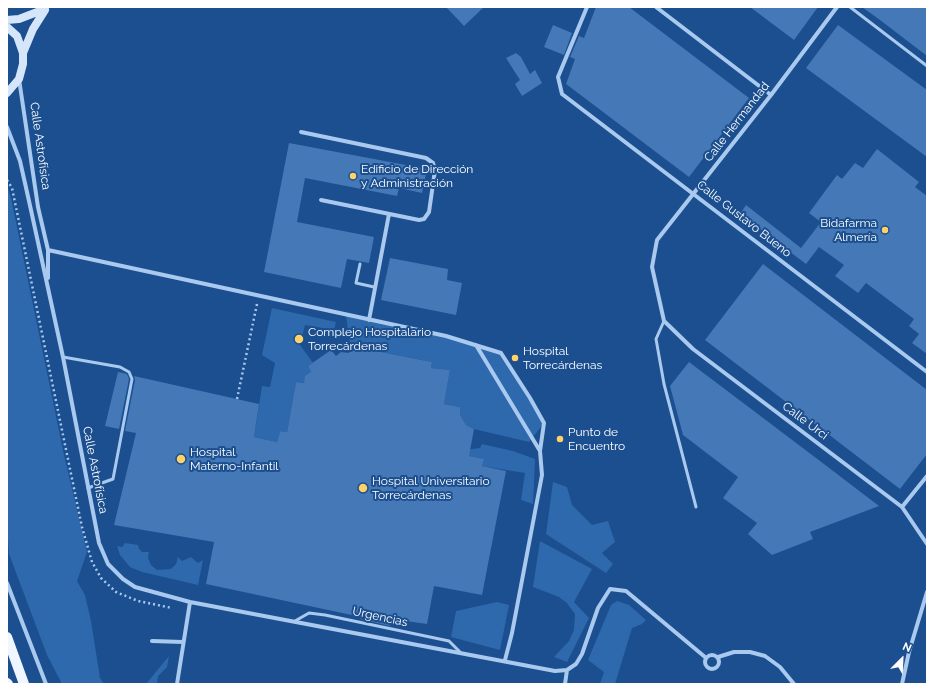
<!DOCTYPE html>
<meta charset="utf-8">
<style>
body{margin:0}
#map{position:relative;width:934px;height:691px;overflow:hidden;background:#1b4f8f;font-family:Raleway,sans-serif}
canvas{display:block}
.frame{position:absolute;inset:0;border:8px solid #fff;pointer-events:none}
.north{position:absolute;left:882px;top:639px;width:40px;height:40px;-webkit-text-stroke:3px #1b4f8f;paint-order:stroke;rotate:24deg;font-size:11px;font-weight:700;line-height:16px;text-align:center;color:#fff}
.north::after{content:'';display:block;margin:auto;width:14px;height:18px;background:#fff;clip-path:polygon(50% 0,100% 100%,50% 72%,0 100%)}
</style>
<div id="map">
<canvas width="934" height="691"></canvas>
<div class="frame"></div>
<div class="north">N</div>
</div>
<script>
const g = document.querySelector('canvas').getContext('2d');
g.lineJoin = 'round';
function fillPath(path, color) { g.fillStyle = color; g.fill(path, 'evenodd'); }
const poly = rows => new Path2D(rows.map(r => 'M' + r).join(''));
function trace(path, color, width, dash) { g.strokeStyle = color; g.lineWidth = width; g.lineCap = dash ? 'butt' : 'round'; g.setLineDash(dash || []); g.stroke(path); }
function drawText(font, color, halo, rows, align = 'center') {
  g.font = font + ' Raleway,sans-serif'; g.lineWidth = 4; g.setLineDash([]); g.textBaseline = 'middle'; g.strokeStyle = halo; g.fillStyle = color; for (const [text, x, y, turn = 0] of rows) {
    g.save(); g.translate(x, y); g.rotate((+turn || 0) * Math.PI / 180); g.textAlign = isNaN(turn) ? turn : align; if (halo) g.strokeText(text, 0, 0); g.fillText(text, 0, 0); g.restore();
  }
}
fillPath(poly([
 [7,185,11,198,64,455,87,552,77,581,85,595,91,621,100,678,104,684,62,684,47,655,9,554,7,524],
 [272,308,336,322,334,330,305,325,300,345,313,363,308,366,311,372,304,383,296,382,287,432,280,431,277,442,254,437,262,386,270,387,275,363,262,355],
 [346,315,446,336,501,353,544,423,529,442,474,429,466,425,460,415,460,407,444,404,450,370,431,368,432,362,350,346],
 [482,444,513,451,535,459,533,504,521,500,525,473,482,466,483,459,465,455,465,450,480,448],
 [553,482,567,487,572,505,592,525,608,521,615,542,602,553,613,564,606,573,546,534],
 [540,541,592,569,574,602,589,618,567,662,554,657,569,641,574,630,575,614,567,603,559,597,533,587],
 [125,543,138,545,139,549,142,552,149,552,148,558,151,565,157,570,171,569,176,564,178,557,182,561,191,557,198,563,203,560,198,585,142,572,130,567,120,555,117,546,122,547],
 [617,601,629,605,646,620,642,624,632,628,615,684,600,684,604,672,588,660,611,605],
 [497,602,509,605,500,650,451,637,456,611],
 [169,656,167,667,158,676,157,684,146,684]
]), '#2e69ad');
fillPath(poly([
 [446,7,484,7,464,26],
 [596,7,629,7,749,98,689,177,566,84,575,59,570,57,579,36,584,38],
 [750,7,818,7,794,40],
 [862,7,927,7,927,56,880,20],
 [553,25,572,33,564,55,544,47],
 [838,25,927,90,927,157,806,68],
 [516,53,521,57,530,74,535,70,542,83,522,96,515,84,520,80,506,58],
 [289,143,427,169,422,193,399,188,397,196,305,178,297,222,374,237,369,263,347,259,341,288,264,272],
 [877,149,919,182,915,187,927,196,927,354,912,343,919,334,909,326,914,319,866,283,858,293,835,276,844,265,819,247,806,264,740,214,746,205,801,248,821,222,809,213,837,175,842,179,855,163,863,168],
 [390,258,448,269,447,280,462,283,456,315,381,300],
 [763,264,927,390,927,454,900,489,705,340],
 [350,346,432,362,431,368,450,370,444,404,460,407,460,415,466,425,474,429,469,456,484,459,482,466,506,471,482,595,434,586,427,624,392,619,390,626,360,619,361,617,206,584,214,542,114,525,136,433,125,431,135,380,134,376,259,404,254,437,277,442,280,431,287,432,296,382,304,383,305,376,311,372,308,366,331,350,336,356,341,352,349,353],
 [689,362,824,464,879,506,810,532,813,539,772,555,748,534,757,523,723,498,738,477,683,435,670,386],
 [118,372,127,374,129,379,119,429,105,426]
]), '#4478b7');
trace(poly([
 [7,180,12,188,82,527,92,562,101,578,116,592,138,601,172,608],
 [237,399,257,304]
]), '#a9c9ee', 2.5, [2, 3]);
trace(poly([
 [850,7,927,66],
 [360,264,356,283,374,287],
 [664,321,656,339,664,384,696,507],
 [63,357,120,367,129,372,132,379,113,479,88,488],
 [295,621,309,613,325,615,449,641,460,652]
]), '#a9c9ee', 3);
trace(poly([
 [587,7,558,77,562,94,927,372],
 [656,7,771,95],
 [837,7,771,95,657,240,652,267,664,321,693,349,902,507,927,544],
 [19,79,38,207,48,250,48,278],
 [7,127,20,161,29,201,63,357,99,543,108,564,123,579,135,587,190,602,555,671,567,670],
 [301,132,426,158,433,163,435,170,429,212,424,219,419,220,321,200],
 [48,250,446,336,501,353,530,398,544,423,540,451,542,475,512,633,505,660],
 [369,320,389,214],
 [476,345,540,451],
 [902,507,927,476],
 [7,583,46,684],
 [152,641,183,642],
 '705 662a7 7 0 1 1 14 0a7 7 0 1 1-14 0Z',
 [718,657,734,652,750,652,765,656,780,667,794,684],
 [177,684,190,602],
 [565,684,567,670,576,664,582,654,598,608,610,589,626,591,705,657],
 [902,684,909,652,927,592]
]), '#a9c9ee', 4);
trace(poly([
 [7,20,19,19,45,9],
 [7,27,17,36,23,53,23,64,19,79,7,93],
 [23,53,33,29,45,10]
]), '#d6e6fa', 8);
trace(poly([
 [7,637,24,684],
 [7,683,8,684]
]), '#f0f6ff', 10);
for (const [x, y, r, color] of [
 [353,176,4,"#ffd166"],
 [885,230,4,"#ffd166"],
 [299,339,5,"#ffd166"],
 [515,358,4,"#ffd166"],
 [560,439,4,"#ffd166"],
 [181,459,5,"#ffd166"],
 [363,488,5,"#ffd166"]
]) { const dot = new Path2D(); dot.arc(x, y, r, 0, 2 * Math.PI); g.fillStyle = color; g.fill(dot); trace(dot, '#1b4f8f', 1.5); }
drawText('12px', '#fff', '#1b4f8f', [
 ["Calle Hermandad",737,122,-52],
 ["Calle Astrofísica",40,146,82],
 ["Calle Gustavo Bueno",744,219,38],
 ["Calle Urci",805,421,37],
 ["Calle Astrofísica",95,470,79],
 ["Urgencias",380,617,12]
]);
drawText('12px', '#fff', '#1b4f8f', [
 ["Edificio de Dirección",361,169],
 ["y Administración",361,183],
 ["Bidafarma",877,223,"right"],
 ["Almería",877,237,"right"],
 ["Complejo Hospitalario",308,332],
 ["Torrecárdenas",308,346],
 ["Hospital",523,351],
 ["Torrecárdenas",523,365],
 ["Punto de",568,432],
 ["Encuentro",568,446],
 ["Hospital",190,452],
 ["Materno-Infantil",190,466],
 ["Hospital Universitario",372,481],
 ["Torrecárdenas",372,495]
], 'left');
</script>
